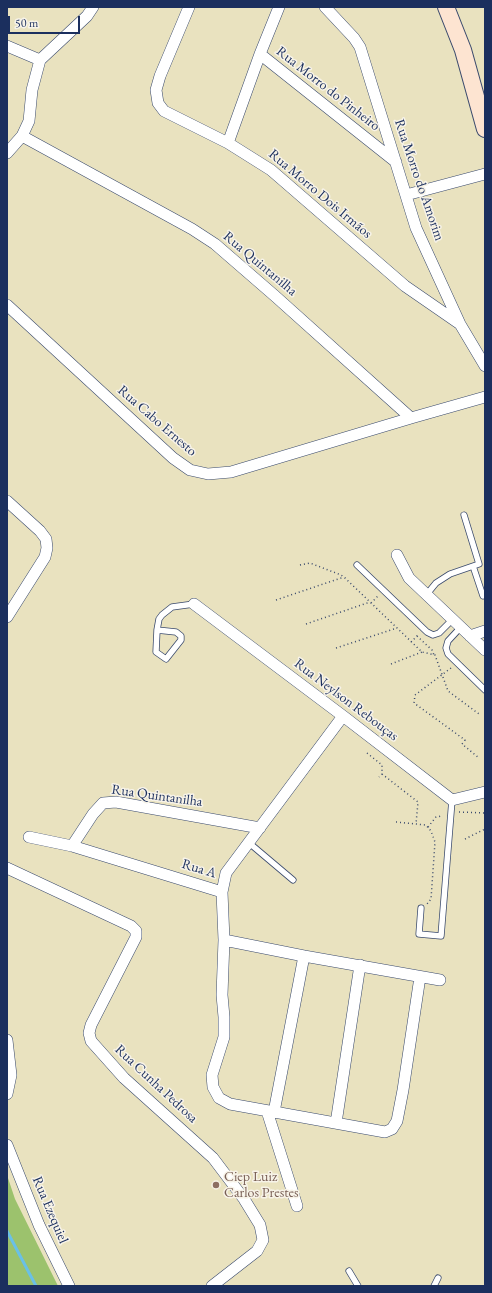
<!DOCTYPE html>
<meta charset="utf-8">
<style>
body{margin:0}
#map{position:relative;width:492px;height:1293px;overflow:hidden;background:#e9e2bf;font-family:"EB Garamond",serif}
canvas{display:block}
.frame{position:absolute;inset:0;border:8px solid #1b2f5e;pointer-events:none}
.scale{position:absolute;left:8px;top:16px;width:72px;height:18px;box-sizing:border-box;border:2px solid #1b2f5e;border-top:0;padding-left:5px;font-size:12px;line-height:14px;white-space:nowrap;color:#1b2f5e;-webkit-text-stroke:3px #f7f3e8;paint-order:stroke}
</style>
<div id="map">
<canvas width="492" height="1293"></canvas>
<div class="frame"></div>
<div class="scale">50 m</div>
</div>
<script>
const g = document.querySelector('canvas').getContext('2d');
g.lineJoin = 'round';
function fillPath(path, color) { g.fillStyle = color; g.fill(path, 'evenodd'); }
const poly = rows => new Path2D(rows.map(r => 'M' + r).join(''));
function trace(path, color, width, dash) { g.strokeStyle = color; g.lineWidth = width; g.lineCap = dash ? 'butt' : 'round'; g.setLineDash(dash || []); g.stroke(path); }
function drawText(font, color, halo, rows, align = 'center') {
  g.font = font + ' "EB Garamond",serif'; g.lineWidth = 3; g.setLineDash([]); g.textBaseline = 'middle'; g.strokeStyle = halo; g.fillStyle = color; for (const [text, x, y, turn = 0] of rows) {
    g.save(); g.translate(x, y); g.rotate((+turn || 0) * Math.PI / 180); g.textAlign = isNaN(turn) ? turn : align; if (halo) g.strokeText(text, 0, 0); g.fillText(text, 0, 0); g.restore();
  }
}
fillPath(poly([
 [7,1175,15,1199,58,1286,7,1286]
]), '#9cc26d');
trace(poly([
 [7,1231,36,1286]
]), '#6ac0e7', 3);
const service = poly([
 [357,565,427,632,433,635,439,633,453,619],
 [473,566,483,596],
 [427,594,436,583,450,574,479,564,464,515],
 [461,627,448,641,446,648,448,654,485,690],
 [157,630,176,632,181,636,181,640,166,659,156,652,157,630,159,619,162,615,172,607,194,604],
 [248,842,293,880],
 [421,908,419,934,441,936,452,800],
 [349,1271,358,1286],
 [434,1286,438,1278]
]);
const minor = poly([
 [189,7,160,76,156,90,158,103,164,111,228,143,271,170,405,286,460,324],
 [325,7,354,38,360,47,416,228,460,324,485,366],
 [7,46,40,60],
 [260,54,396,162],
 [22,136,192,229,215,244,275,296,411,418,485,397],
 [228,143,260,54,279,7],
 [7,153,22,136,29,121,32,90,40,60,87,16,93,7],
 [406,195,485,174],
 [7,305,173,458,190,470,208,474,231,472,411,418],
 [7,501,40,531,46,539,47,548,45,557,7,617],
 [397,555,409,578,485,650],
 [194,604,343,716,452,800,485,792],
 [470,636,485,631],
 [343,716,226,873,222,892,224,940,222,995,224,1017,224,1037,212,1075,213,1087,219,1098,230,1104,385,1132,392,1129,397,1121,403,1090,420,977],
 [29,837,72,846,222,892],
 [72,846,93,814,103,803,116,802,260,828],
 [7,868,131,926,136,931,136,937,91,1025,89,1033,91,1041,124,1078,213,1158,244,1199,260,1225,263,1240,257,1251,212,1286],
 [224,940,304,956,440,980],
 [7,1040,11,1075,7,1094],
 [267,1111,297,1206],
 [274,1112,304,956],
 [336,1123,360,965],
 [7,1145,39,1225,69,1286]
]);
const secondary = poly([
 [446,7,463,50,485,129]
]);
trace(service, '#3a4a6d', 7);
trace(minor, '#3a4a6d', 12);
trace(secondary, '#3a4a6d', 18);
trace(poly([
 [300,565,310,563,341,575,344,577,422,652,435,655,448,691,479,714],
 [276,600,344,577],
 [371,603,378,596],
 [306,624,370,602],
 [417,636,432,650,434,655],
 [411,642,418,635],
 [336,648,397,628],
 [391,664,422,652],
 [451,668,415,695,414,703,465,740,462,744,479,758],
 [367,753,382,765,382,774,379,777],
 [382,774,418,802,416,824],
 [459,812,485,813],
 [396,822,426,825,431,831,435,842,431,899,427,904],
 [428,827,436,817,442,816],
 [465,839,485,829]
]), '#3a4a6d', 1.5, [1, 3]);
trace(service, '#fff', 5.5);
trace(minor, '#fff', 11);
trace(secondary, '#fde4d1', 16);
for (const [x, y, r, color] of [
 [216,1185,4,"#8d6e63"]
]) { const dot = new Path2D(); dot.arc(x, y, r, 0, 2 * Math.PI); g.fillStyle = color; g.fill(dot); trace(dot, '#f7f3e8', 1.5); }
drawText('14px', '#1b2f5e', '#f7f3e8', [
 ["Rua Morro do Pinheiro",328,89,38],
 ["Rua Morro do Amorim",419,180,71],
 ["Rua Morro Dois Irmãos",320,194,40],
 ["Rua Quintanilha",260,264,40],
 ["Rua Cabo Ernesto",157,421,41],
 ["Rua Neylson Rebouças",346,700,37],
 ["Rua Quintanilha",157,796,8],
 ["Rua A",199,869,17],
 ["Rua Cunha Pedrosa",156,1084,43],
 ["Rua Ezequiel",50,1210,67]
]);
drawText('14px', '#785e54', '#f7f3e8', [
 ["Ciep Luiz",224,1177],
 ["Carlos Prestes",224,1193]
], 'left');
</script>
